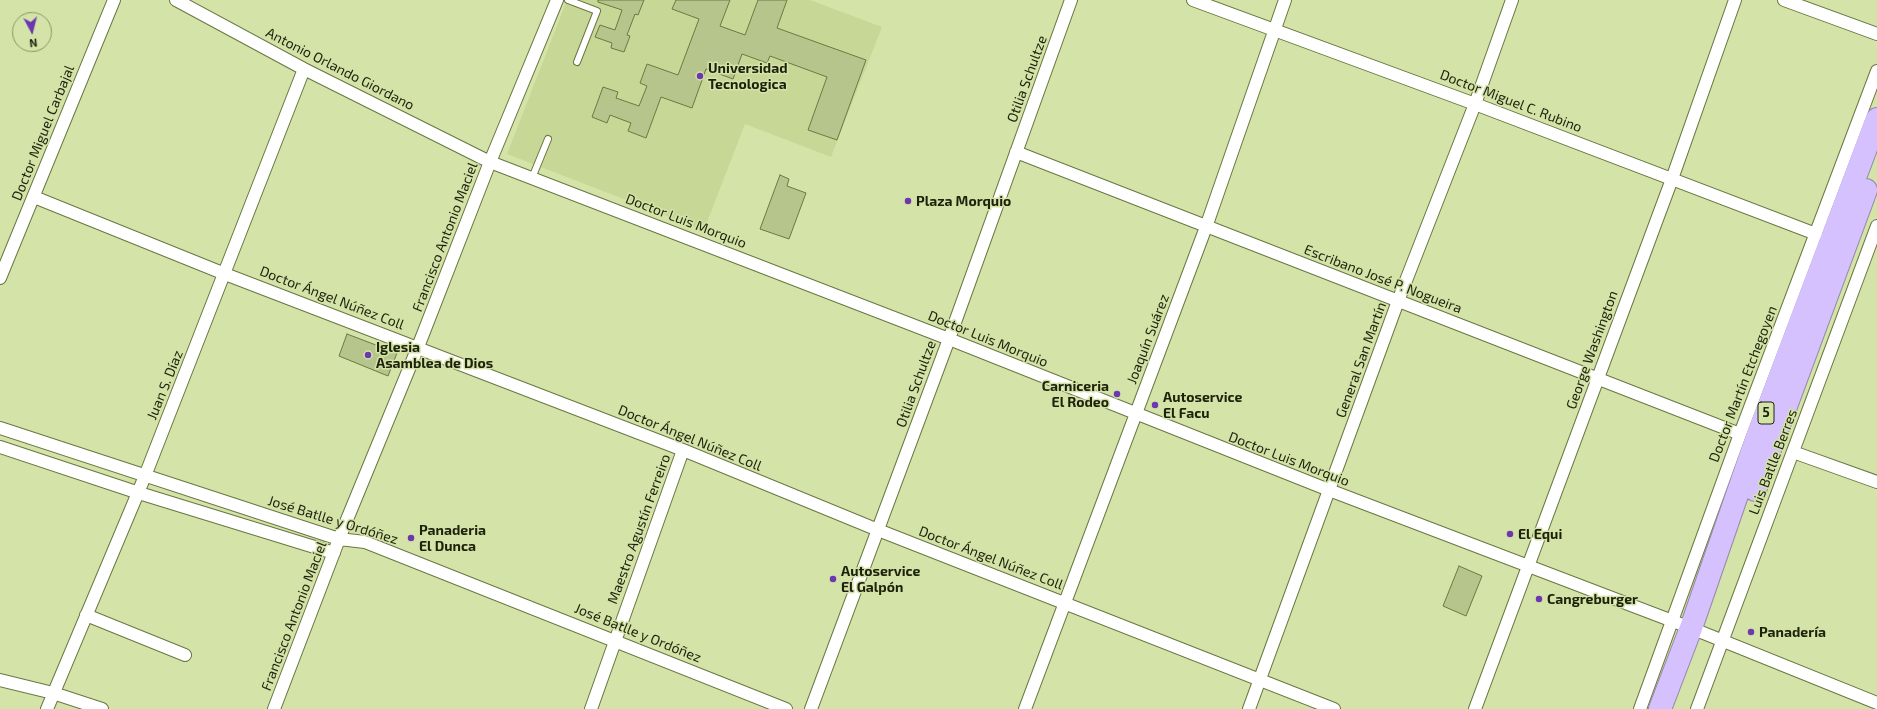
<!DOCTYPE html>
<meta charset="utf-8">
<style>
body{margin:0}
#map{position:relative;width:1877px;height:709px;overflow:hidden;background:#d4e3a8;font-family:"Exo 2",sans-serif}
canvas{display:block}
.north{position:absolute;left:12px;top:12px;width:40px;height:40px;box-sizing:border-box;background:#d4e3a8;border:1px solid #8b9669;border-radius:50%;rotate:173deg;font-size:11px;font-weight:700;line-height:16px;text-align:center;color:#1d220b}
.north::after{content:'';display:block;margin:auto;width:14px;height:18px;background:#6d38af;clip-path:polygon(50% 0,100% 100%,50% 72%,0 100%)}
</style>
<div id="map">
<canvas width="1877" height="709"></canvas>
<div class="north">N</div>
</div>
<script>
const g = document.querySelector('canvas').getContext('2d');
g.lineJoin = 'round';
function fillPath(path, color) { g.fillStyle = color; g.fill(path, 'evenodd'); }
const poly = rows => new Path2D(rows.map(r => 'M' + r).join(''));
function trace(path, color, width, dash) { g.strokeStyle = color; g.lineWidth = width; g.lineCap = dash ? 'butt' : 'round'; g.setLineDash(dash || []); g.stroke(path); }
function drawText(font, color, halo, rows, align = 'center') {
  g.font = font + ' "Exo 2",sans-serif'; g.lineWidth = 3; g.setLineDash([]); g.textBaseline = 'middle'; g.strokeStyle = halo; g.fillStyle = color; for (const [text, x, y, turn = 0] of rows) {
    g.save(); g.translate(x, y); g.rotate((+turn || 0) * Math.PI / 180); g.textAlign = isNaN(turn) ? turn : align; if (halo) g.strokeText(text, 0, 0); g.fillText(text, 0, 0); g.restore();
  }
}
fillPath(poly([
 [567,0,810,0,882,27,831,157,745,124,704,230,507,154]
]), '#c7d896');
const building = poly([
 [598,0,644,0,638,15,635,14,627,35,630,36,624,52,611,48,612,43,595,37,600,25,615,30,622,10,598,2,598,0],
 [676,0,730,0,720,26,745,35,758,0,787,0,777,28,866,60,837,140,808,130,827,77,770,56,767,63,742,54,733,79,706,69,692,108,661,97,646,138,628,131,631,123,610,115,607,123,592,117,603,87,618,92,616,98,639,106,647,86,640,83,647,64,678,75,699,19,672,9,676,0],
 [780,175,789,179,787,186,806,193,789,239,760,229,780,175],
 [347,334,397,353,388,376,339,356,347,334],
 [1459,566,1482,576,1466,616,1443,606,1459,566]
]);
fillPath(building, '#b6c58c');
trace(building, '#6c7943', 1);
const lane = poly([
 [568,0,597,11,577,62],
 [532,178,548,139]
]);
const street = poly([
 [176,0,304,69,490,162,949,339,1329,490,1691,628,1877,703],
 [1193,0,1475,104,1816,234],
 [1784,0,1877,34],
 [1016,152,1740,434],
 [34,197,225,274,683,450,878,530,1334,709],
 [0,278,114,0],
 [0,428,339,539,365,542,786,709],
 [0,447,139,493,334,553],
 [1793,452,1877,482],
 [86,615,185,655],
 [0,680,53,693,102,709],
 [47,709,145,476,304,69],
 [274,709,339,539,418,347,490,162,557,0],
 [591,709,683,450],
 [811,709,949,339,1071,0],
 [1025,709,1206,227,1285,0],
 [1249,709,1398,301,1475,104,1512,0],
 [1475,709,1672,179,1735,0],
 [1640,709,1740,434,1877,71],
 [1697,709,1877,226]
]);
const highway = poly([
 [1755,490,1866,190],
 [1660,709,1691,628,1756,440,1877,119]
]);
trace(lane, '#6a7741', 8);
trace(street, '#6a7741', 14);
trace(highway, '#9589a8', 24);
trace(lane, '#fff', 6);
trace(street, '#fff', 12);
trace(highway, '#d5c1fd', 22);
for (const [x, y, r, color] of [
 [700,76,4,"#6d38af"],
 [908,201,4,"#6d38af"],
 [368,355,4,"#6d38af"],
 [1117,394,4,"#6d38af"],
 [1155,405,4,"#6d38af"],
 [1510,534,4,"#6d38af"],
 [411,538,4,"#6d38af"],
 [833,579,4,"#6d38af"],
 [1539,599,4,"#6d38af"],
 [1751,632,4,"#6d38af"]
]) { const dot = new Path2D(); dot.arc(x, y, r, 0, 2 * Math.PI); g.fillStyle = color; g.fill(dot); trace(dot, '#d4e3a8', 1.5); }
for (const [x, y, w] of [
 [1766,413,16]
]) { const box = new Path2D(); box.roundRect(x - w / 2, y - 11, w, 22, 3); g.fillStyle = '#d4e3a8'; g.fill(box); trace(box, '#1d220b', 1); }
drawText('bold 13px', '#1d220b', null, [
 ["5",1766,413]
]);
drawText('bold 14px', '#1d220b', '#d4e3a8', [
 ["Universidad",708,68],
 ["Tecnologica",708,84],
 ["Plaza Morquio",916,201],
 ["Iglesia",376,347],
 ["Asamblea de Dios",376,363],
 ["Carniceria",1109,386,"right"],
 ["El Rodeo",1109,402,"right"],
 ["Autoservice",1163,397],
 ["El Facu",1163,413],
 ["Panaderia",419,530],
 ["El Dunca",419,546],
 ["El Equi",1518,534],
 ["Autoservice",841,571],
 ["El Galpón",841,587],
 ["Cangreburger",1547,599],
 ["Panadería",1759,632]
], 'left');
drawText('14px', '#1d220b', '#d4e3a8', [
 ["Antonio Orlando Giordano",340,69,27],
 ["Otilia Schultze",1027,79,-70],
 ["Doctor Miguel C. Rubino",1511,101,21],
 ["Doctor Miguel Carbajal",43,133,-68],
 ["Doctor Luis Morquio",686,221,21],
 ["Francisco Antonio Maciel",445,237,-69],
 ["Escribano José P. Nogueira",1383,279,21],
 ["Doctor Ángel Núñez Coll",332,298,21],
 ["Doctor Luis Morquio",988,339,22],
 ["Joaquín Suárez",1148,339,-69],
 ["George Washington",1592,350,-70],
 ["General San Martín",1361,360,-70],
 ["Otilia Schultze",916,384,-70],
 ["Doctor Martín Etchegoyen",1743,384,-69],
 ["Juan S. Díaz",165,385,-68],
 ["Doctor Ángel Núñez Coll",690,438,22],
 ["Doctor Luis Morquio",1289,459,21],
 ["Luis Batlle Berres",1773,462,-69],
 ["José Batlle y Ordóñez",333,520,17],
 ["Maestro Agustín Ferreiro",639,529,-70],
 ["Doctor Ángel Núñez Coll",991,558,21],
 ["Francisco Antonio Maciel",294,616,-69],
 ["José Batlle y Ordóñez",638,633,22]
]);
</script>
